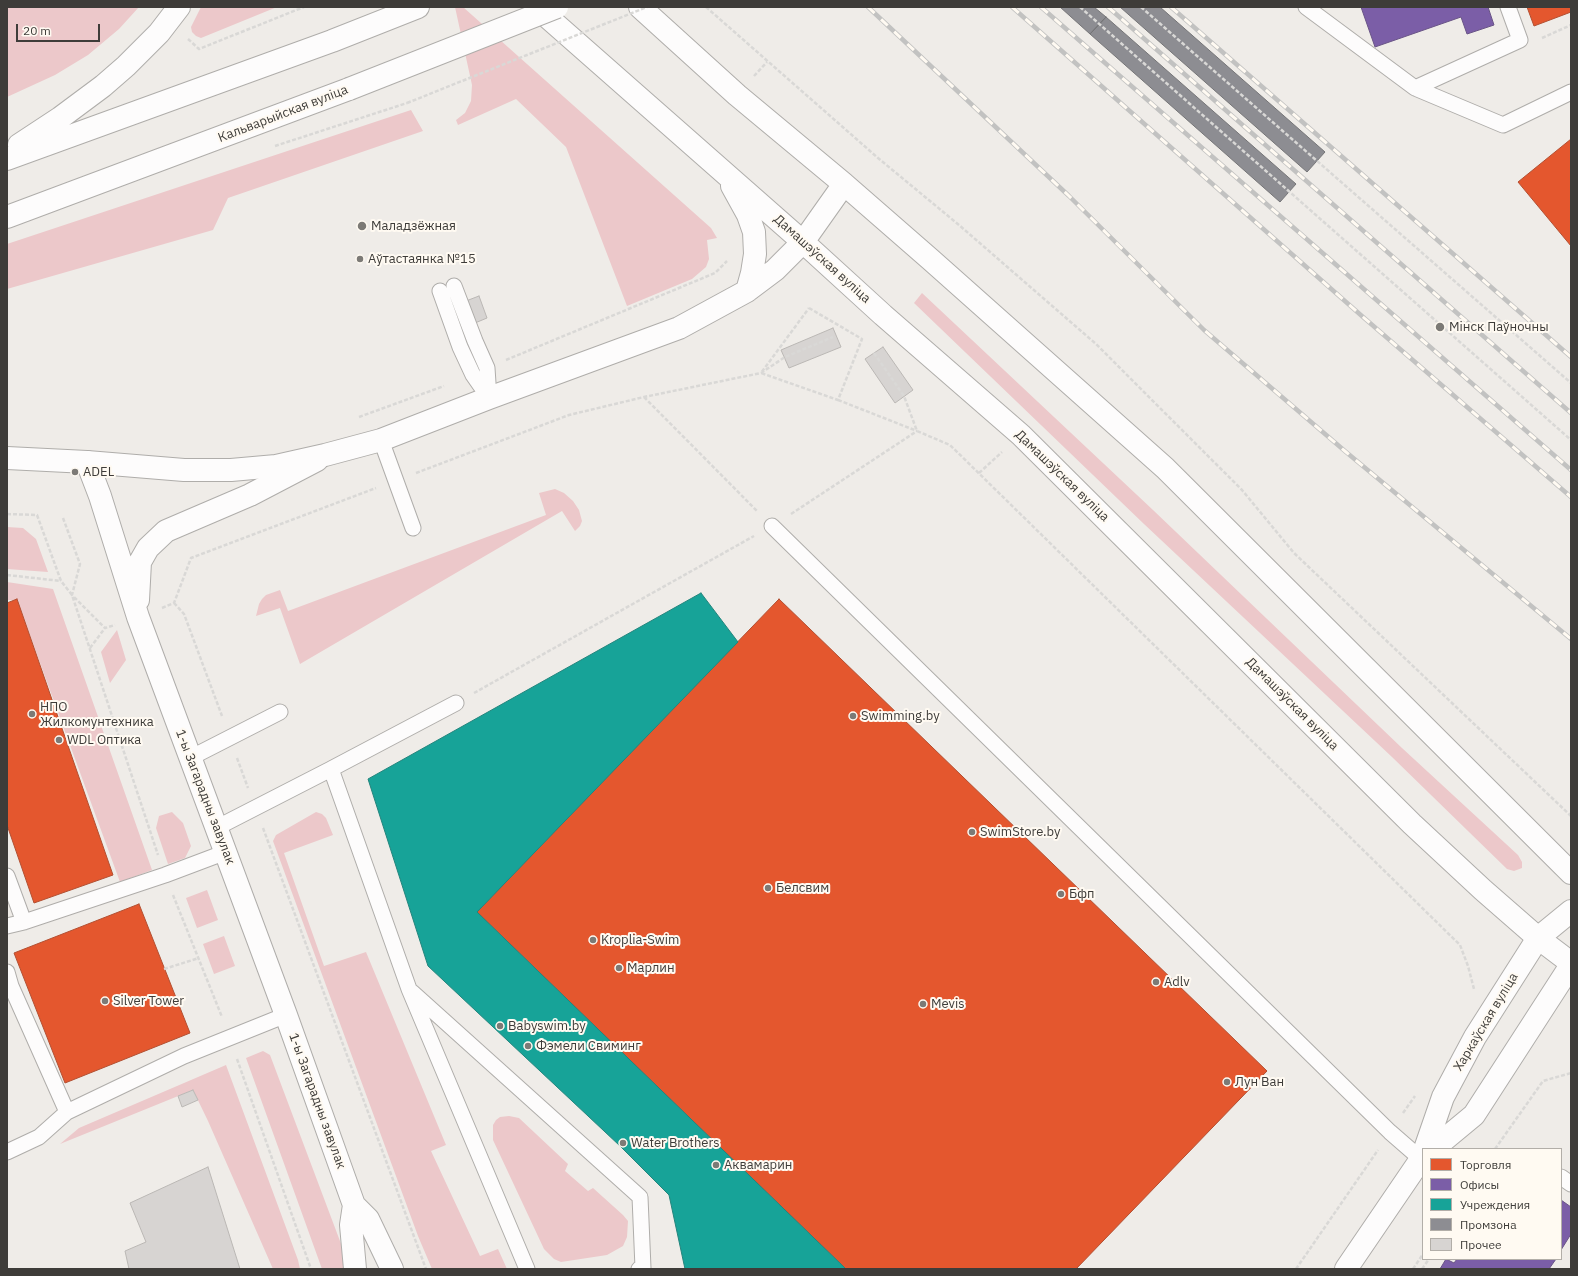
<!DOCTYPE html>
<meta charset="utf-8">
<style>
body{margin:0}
#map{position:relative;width:1578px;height:1276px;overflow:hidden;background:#efece8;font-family:"IBM Plex Sans",sans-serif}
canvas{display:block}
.frame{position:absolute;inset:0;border:8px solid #3e3c39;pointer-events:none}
.legend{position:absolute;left:1422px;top:1148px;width:140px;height:112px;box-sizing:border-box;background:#fffaf2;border:1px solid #b2aea8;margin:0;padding:5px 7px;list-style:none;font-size:12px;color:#3e3c39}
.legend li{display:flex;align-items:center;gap:8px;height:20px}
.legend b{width:20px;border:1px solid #b2aea8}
.scale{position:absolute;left:16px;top:24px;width:84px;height:18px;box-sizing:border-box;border:2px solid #3e3c39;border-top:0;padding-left:5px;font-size:12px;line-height:14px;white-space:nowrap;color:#3e3c39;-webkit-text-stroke:3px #fffaf2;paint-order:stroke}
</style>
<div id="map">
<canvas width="1578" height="1276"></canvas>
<div class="frame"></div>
<ul class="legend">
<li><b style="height:11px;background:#e4572e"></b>Торговля</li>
<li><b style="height:11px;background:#7b5ea7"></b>Офисы</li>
<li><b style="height:11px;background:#17a398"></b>Учреждения</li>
<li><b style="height:11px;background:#8d8d92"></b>Промзона</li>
<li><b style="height:11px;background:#d7d4d2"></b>Прочее</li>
</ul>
<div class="scale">20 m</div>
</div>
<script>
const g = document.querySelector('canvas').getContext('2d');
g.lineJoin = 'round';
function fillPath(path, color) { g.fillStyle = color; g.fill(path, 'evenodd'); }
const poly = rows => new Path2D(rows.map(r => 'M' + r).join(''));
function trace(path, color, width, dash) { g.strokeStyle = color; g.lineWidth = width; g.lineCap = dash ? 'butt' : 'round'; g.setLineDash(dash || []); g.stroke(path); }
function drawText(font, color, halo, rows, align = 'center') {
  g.font = font + ' "IBM Plex Sans",sans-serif'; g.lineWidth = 4; g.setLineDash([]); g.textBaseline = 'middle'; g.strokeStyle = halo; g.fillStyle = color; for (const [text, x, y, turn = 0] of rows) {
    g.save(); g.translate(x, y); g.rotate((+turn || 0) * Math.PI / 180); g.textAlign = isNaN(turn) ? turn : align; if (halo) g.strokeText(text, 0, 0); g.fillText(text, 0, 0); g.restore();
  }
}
fillPath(poly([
 [7,7,139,7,119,29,88,55,55,75,7,97],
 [201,7,277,7,201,38,196,36,192,32,191,27],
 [455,7,463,7,711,228,717,238,707,240,709,259,706,267,692,279,627,306,566,147,516,99,458,125,456,120,465,113,471,101,472,85],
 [411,110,423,131,228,198,213,230,7,289,7,244],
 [922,293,1153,510,1402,748,1518,855,1522,862,1522,868,1514,871,1507,869,1392,757,1144,524,914,303],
 [555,489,564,493,573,501,579,510,582,521,580,526,575,531,562,511,300,664,280,608,256,616,259,604,262,599,266,595,280,590,288,611,546,515,539,493],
 [7,527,23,528,36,539,48,572,7,569],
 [7,582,53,589,152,870,120,882,17,600,7,600],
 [117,630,126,660,110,683,101,652],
 [172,812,183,823,191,846,185,858,168,864,156,828,159,816],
 [316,812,322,814,326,818,333,835,284,853,324,966,366,952,446,1145,431,1151,480,1256,498,1249,507,1269,432,1269,418,1236,273,841,276,835],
 [207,890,218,920,197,928,186,898],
 [224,936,235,966,214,974,203,944],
 [263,1051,270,1055,349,1265,348,1269,322,1269,246,1058],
 [226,1065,298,1260,300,1269,273,1269,208,1121,193,1090,60,1144,79,1128],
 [509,1116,519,1118,568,1164,565,1171,588,1191,593,1188,623,1215,628,1221,627,1237,623,1246,607,1255,561,1262,554,1259,544,1249,493,1140,493,1125,496,1120,500,1117]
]), '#ecc8ca');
const shops = poly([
 [1527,7,1571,7,1571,12,1534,26,1527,7],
 [1571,139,1571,246,1518,182,1571,139],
 [17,599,113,875,34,903,7,825,7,603,17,599],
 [779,599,1267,1071,1076,1269,846,1269,477,912,779,599],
 [139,904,190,1033,65,1083,14,953,139,904]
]);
fillPath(shops, '#e4572e');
trace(shops, '#b24f31', 1);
const offices = poly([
 [1361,7,1488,7,1494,25,1467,34,1461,17,1375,47,1361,7],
 [1561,1200,1571,1207,1571,1234,1561,1250,1561,1200],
 [1446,1259,1454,1263,1457,1259,1556,1259,1549,1269,1440,1269,1446,1259]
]);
fillPath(offices, '#7b5ea7');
trace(offices, '#695486', 1);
const public = poly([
 [701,593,738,642,477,912,846,1269,685,1269,669,1195,620,1146,428,966,368,779,701,593]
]);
fillPath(public, '#17a398');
trace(public, '#23847c', 1);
const industry = poly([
 [1060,7,1094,7,1106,17,1090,34,1060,7],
 [1120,7,1160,7,1325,152,1307,172,1120,7],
 [1106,17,1296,184,1280,202,1090,34,1106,17]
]);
fillPath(industry, '#8d8d92');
trace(industry, '#757577', 1);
const building = poly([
 [479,296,487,318,475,323,466,301,479,296],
 [833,328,841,347,789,368,781,350,833,328],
 [883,347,913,390,895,403,865,359,883,347],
 [193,1090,198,1100,182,1107,178,1096,193,1090],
 [208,1167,240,1269,129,1269,125,1251,146,1242,130,1203,208,1167]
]);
fillPath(building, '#d7d4d2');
trace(building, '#bab7b4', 1);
const lane = poly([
 [1306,7,1415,88,1520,40,1508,7],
 [1415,88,1503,125,1571,92],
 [454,286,475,341,487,368,489,398],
 [440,291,460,347,473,375,489,398],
 [381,440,413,528],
 [772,526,1390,1132,1421,1159],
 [190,758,280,712],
 [331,769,456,703],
 [216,828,331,769,409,989,527,1269],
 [7,876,24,922,7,926],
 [24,922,165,875,226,852],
 [7,972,11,986,67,1112],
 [412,992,640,1197,643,1268,639,1269],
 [7,1152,39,1137,67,1112,184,1056,286,1015],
 [1561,1177,1571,1184]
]);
const secondary = poly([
 [87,462,100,496,138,617,286,1015,354,1205,368,1219,392,1269],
 [138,600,140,562,148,548,166,531,250,495,317,460],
 [1425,1149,1443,1097,1475,1037,1538,938,1571,911],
 [1433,1149,1474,1115,1571,965],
 [354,1205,351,1225,355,1269],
 [1346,1269,1421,1159,1423,1153]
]);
const primary = poly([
 [536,7,803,242,883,315,1021,435,1412,824,1483,890,1538,938,1571,963],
 [640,7,737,95,844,184,930,259,1165,468,1571,873],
 [19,145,60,118,103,86,126,66,159,33,179,7],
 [7,159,332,41,418,7],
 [732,186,748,215,754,232,755,254,752,273,747,291],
 [7,217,349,89],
 [7,458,87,462,184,470,231,470,276,466,325,455,381,440,489,398,679,328,747,291,775,270,803,242,844,184]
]);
trace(lane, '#afadaa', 17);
trace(secondary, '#afadaa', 24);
trace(primary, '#afadaa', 24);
trace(poly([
 [706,7,878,158,959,225,1096,344,1242,490,1294,553,1571,816],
 [1080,7,1571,440],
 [1141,7,1571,383],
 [1542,38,1571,25],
 [188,39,199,49,304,7],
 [754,76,767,62],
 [275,146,407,103],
 [809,308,862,339,838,400,761,373,809,308],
 [874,353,904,396,917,431,950,445,1460,945,1468,966,1474,989],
 [506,360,715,273,727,261],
 [644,397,758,512],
 [838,400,917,431],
 [359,417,444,386],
 [416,473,569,415,644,397,761,373,785,357,833,337],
 [979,473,1002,452],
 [7,514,37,515,61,581,72,595,158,855],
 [791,514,917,431],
 [63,518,80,564,72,595,105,628,115,625],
 [7,575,61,581],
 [174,603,184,614,222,716],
 [162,608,174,603,191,558,376,488],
 [90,648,105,628],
 [474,693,754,536],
 [237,758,248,788],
 [263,828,426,1269],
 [173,895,222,1017],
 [164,969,199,958],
 [237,1059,311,1269],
 [1403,1113,1415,1096],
 [1495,1149,1543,1081,1571,1073],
 [1296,1269,1378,1150],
 [1413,1269,1423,1254],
 [1422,1269,1429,1259]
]), '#d9d8d6', 2.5, [4, 2]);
trace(lane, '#fdfcfc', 15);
trace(secondary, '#fdfcfc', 22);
trace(primary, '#fdfcfc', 22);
const rail = poly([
 [868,7,1069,196,1204,330,1346,452,1571,639],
 [1012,7,1363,317,1571,497],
 [1041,7,1571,470],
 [1108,7,1571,413],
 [1171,7,1571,357]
]);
trace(rail, '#c2c2c1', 4.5);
trace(rail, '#fffaf2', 3, [9]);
const primaryBridge = poly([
 [349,89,557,7]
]);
trace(primaryBridge, '#afadaa', 24, []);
trace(poly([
 [407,103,647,7]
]), '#d9d8d6', 2.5, [4, 2]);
trace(primaryBridge, '#fdfcfc', 22);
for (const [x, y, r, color] of [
 [362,226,5,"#7c7a76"],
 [360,259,4,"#7c7a76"],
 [1440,327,5,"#7c7a76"],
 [75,472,4,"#7c7a76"],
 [32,714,4,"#7c7a76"],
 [853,716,4,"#7c7a76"],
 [59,740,4,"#7c7a76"],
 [972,832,4,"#7c7a76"],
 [768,888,4,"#7c7a76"],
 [1061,894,4,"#7c7a76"],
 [593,940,4,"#7c7a76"],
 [619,968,4,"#7c7a76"],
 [1156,982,4,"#7c7a76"],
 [105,1001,4,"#7c7a76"],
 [923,1004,4,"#7c7a76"],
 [500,1026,4,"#7c7a76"],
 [528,1046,4,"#7c7a76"],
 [1227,1082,4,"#7c7a76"],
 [623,1143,4,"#7c7a76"],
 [716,1165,4,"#7c7a76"]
]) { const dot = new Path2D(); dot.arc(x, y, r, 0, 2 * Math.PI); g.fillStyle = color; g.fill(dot); trace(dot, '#fffaf2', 1.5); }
drawText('13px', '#3e3c39', '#fffaf2', [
 ["Кальварыйская вуліца",283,114,-21],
 ["Дамашэўская вуліца",822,259,42],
 ["Дамашэўская вуліца",1062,476,44],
 ["Дамашэўская вуліца",1292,704,45],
 ["1-ы Загарадны завулак",205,797,69],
 ["Харкаўская вуліца",1486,1022,-59],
 ["1-ы Загарадны завулак",317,1101,70]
]);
drawText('13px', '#3e3c39', '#fffaf2', [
 ["Маладзёжная",371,226],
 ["Аўтастаянка №15",368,259],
 ["Мінск Паўночны",1449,327],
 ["ADEL",83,472],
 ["НПО",40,707],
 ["Жилкомунтехника",40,722],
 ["Swimming.by",861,716],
 ["WDL Оптика",67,740],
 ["SwimStore.by",980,832],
 ["Белсвим",776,888],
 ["Бфп",1069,894],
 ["Kroplia-Swim",601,940],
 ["Марлин",627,968],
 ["Adlv",1164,982],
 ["Silver Tower",113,1001],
 ["Mevis",931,1004],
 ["Babyswim.by",508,1026],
 ["Фэмели Свиминг",536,1046],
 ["Лун Ван",1235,1082],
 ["Water Brothers",631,1143],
 ["Аквамарин",724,1165]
], 'left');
</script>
